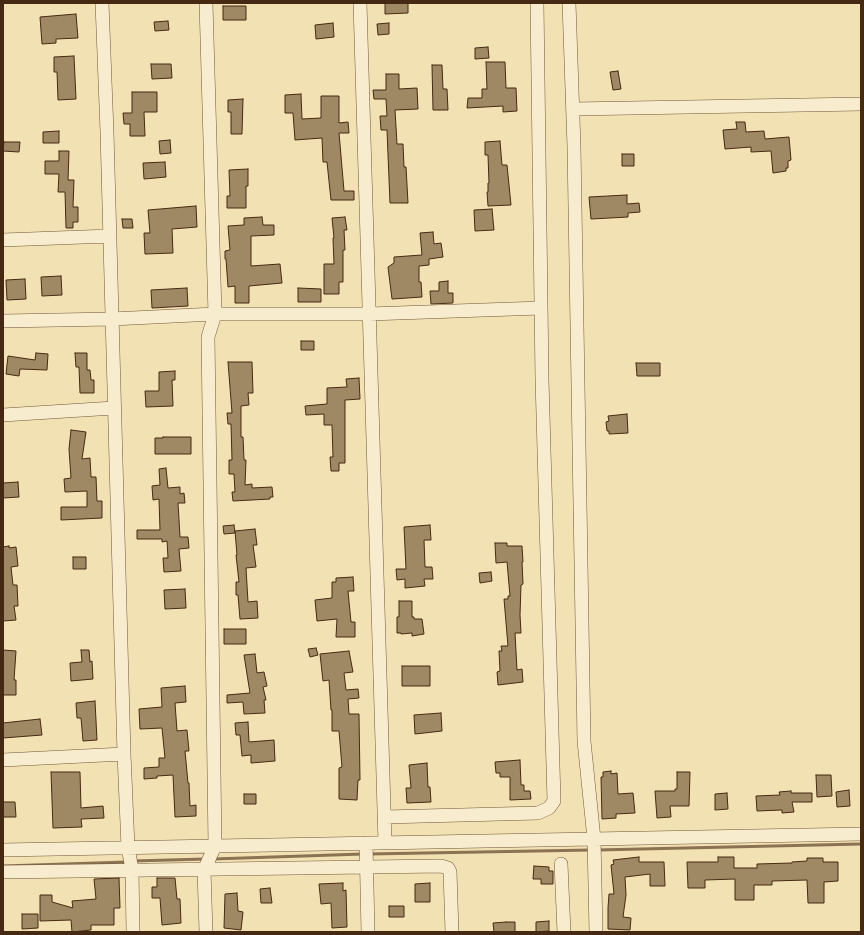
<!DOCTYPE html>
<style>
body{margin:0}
#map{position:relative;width:864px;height:935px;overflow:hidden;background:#f2e1b2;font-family:"Libre Caslon Text",serif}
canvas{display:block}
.frame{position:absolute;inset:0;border:4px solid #462912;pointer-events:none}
</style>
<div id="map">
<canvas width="864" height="935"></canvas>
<div class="frame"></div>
</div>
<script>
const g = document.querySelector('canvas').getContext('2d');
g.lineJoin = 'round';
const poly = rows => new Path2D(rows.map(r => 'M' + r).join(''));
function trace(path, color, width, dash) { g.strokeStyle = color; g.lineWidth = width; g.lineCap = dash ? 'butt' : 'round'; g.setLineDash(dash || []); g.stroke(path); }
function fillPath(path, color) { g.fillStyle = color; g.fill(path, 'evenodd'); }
trace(poly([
 [597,850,861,844],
 [369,854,591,850],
 [213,859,363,854],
 [133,861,205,859],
 [3,866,127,862]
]), '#8a7252', 3);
const building = poly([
 [385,3,408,3,408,13,385,14,385,3],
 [223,6,246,6,246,20,223,20,223,6],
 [76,14,78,38,56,39,56,43,42,44,40,17,76,14],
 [168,21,169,30,155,31,154,22,168,21],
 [333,23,334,37,316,39,315,25,333,23],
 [389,23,389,34,378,35,377,24,389,23],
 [488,47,489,58,475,59,475,48,488,47],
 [74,56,76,99,58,100,57,72,54,72,54,57,74,56],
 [486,62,505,62,506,88,516,88,517,111,503,112,503,106,467,108,468,98,482,98,482,89,487,89,486,62],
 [151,64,171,64,172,78,152,79,151,64],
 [432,65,442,65,443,89,447,89,448,110,433,110,432,65],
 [618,71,621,89,613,90,610,72,618,71],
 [386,74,399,74,399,89,417,88,418,109,395,110,397,144,403,144,404,167,406,167,408,203,390,203,387,130,381,130,380,116,387,116,386,99,374,99,373,90,386,90,386,74],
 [132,92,157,92,157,112,144,112,145,136,130,136,130,124,124,124,123,113,132,113,132,92],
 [301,94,302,119,321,118,321,96,339,96,339,123,348,122,349,133,339,133,344,191,354,191,354,200,331,200,327,162,323,162,322,138,295,140,293,113,285,113,285,95,301,94],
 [243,99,242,134,231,134,231,112,228,112,228,100,243,99],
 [736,122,745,122,746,132,764,131,765,139,789,137,791,160,788,161,788,168,786,168,786,171,773,173,771,151,751,152,751,147,725,149,723,130,737,129,736,122],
 [59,131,59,143,43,143,43,132,59,131],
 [170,140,171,153,160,154,159,141,170,140],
 [500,141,502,165,507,165,511,205,488,206,487,192,488,192,488,183,489,183,488,155,485,155,485,142,500,141],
 [4,142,20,142,19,152,3,151,4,142],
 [59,151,69,151,68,180,74,180,73,207,78,207,78,222,73,222,73,228,66,228,65,192,58,192,59,174,45,174,45,161,59,161,59,151],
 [622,154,634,154,634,166,622,166,622,154],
 [165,162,166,177,144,179,143,163,165,162],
 [248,169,248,186,246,186,246,208,227,208,227,196,230,196,229,170,248,169],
 [627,195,627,204,639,203,640,212,628,213,628,217,591,219,589,197,627,195],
 [196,206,197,227,172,229,173,253,145,254,144,233,150,233,148,210,196,206],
 [492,209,494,230,475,231,474,210,492,209],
 [262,217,263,225,274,225,274,235,251,236,251,266,280,264,282,283,249,286,249,303,235,303,235,286,228,287,226,259,225,259,225,251,230,250,228,226,244,225,244,218,262,217],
 [345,217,347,230,344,230,345,250,343,250,343,282,339,282,339,294,324,294,324,264,334,264,333,238,334,238,332,218,345,217],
 [122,219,132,219,133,228,123,228,122,219],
 [433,232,434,244,441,243,443,257,429,259,429,265,419,266,419,282,421,282,422,297,392,299,388,267,394,263,394,257,422,255,420,233,433,232],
 [61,276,62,295,42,296,41,277,61,276],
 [25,279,26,299,7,300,6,280,25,279],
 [448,281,448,293,453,293,453,303,431,304,430,291,439,291,439,282,448,281],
 [187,288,188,306,152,308,151,290,187,288],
 [298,288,321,289,321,302,298,302,298,288],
 [301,341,314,341,314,350,301,350,301,341],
 [36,353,48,354,47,370,20,369,19,376,6,374,8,356,35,360,36,353],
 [75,353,87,353,87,370,90,370,91,380,94,380,94,393,80,393,79,367,76,367,75,353],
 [228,362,252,362,253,393,248,393,249,405,241,406,241,437,243,437,244,460,246,460,245,485,252,484,252,488,272,487,273,497,270,497,270,499,233,501,232,492,235,492,234,474,229,474,229,460,232,460,231,424,228,424,227,413,232,413,228,362],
 [636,363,660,363,660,376,637,376,636,363],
 [175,371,175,380,172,380,173,406,146,407,145,391,159,391,159,372,175,371],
 [359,378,360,399,345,400,345,463,339,463,339,471,331,471,330,457,333,457,332,425,324,425,324,414,306,415,305,406,327,404,327,388,347,387,346,379,359,378],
 [627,414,628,433,609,434,609,431,607,431,606,422,609,421,608,416,627,414],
 [71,430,86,432,82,459,90,458,91,477,96,477,97,501,102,501,102,518,61,520,61,507,87,507,87,491,65,492,64,479,71,478,69,449,71,430],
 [163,437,191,437,191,454,155,454,155,438,163,438,163,437],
 [166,468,168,488,180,487,180,494,184,493,185,503,178,503,180,537,188,537,189,548,179,549,181,571,164,572,163,558,168,558,167,541,162,542,162,539,137,539,137,530,160,530,159,499,153,500,152,486,160,485,159,469,166,468],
 [18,482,19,497,3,498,3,483,18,482],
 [234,525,235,533,224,534,223,526,234,525],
 [430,525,431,540,424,540,425,567,432,567,433,579,424,579,425,586,405,588,405,579,397,580,396,569,406,569,404,527,430,525],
 [255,529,257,545,253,545,256,567,246,568,248,602,257,601,258,618,240,619,238,595,236,595,236,582,239,582,236,555,237,555,235,531,255,529],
 [495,543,507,543,507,546,522,546,523,562,522,562,523,584,521,585,520,615,521,633,515,633,517,670,522,669,523,682,498,685,497,672,500,671,499,651,502,651,501,646,508,646,504,599,508,599,508,596,510,596,507,562,496,563,495,543],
 [9,546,9,548,16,547,18,566,11,567,13,585,17,585,18,606,14,606,16,620,3,621,3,547,9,546],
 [73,557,86,557,86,569,73,569,73,557],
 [491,572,492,581,480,583,479,573,491,572],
 [353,577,354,591,348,591,351,622,355,622,355,637,336,637,337,619,317,621,315,600,332,598,332,582,336,582,336,578,353,577],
 [185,589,186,608,165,609,164,590,185,589],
 [399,601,412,601,412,617,414,617,414,619,422,619,424,634,412,636,412,633,401,634,401,633,397,633,397,617,399,617,399,601],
 [224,629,246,629,246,644,224,644,224,629],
 [316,648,318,655,310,657,308,649,316,648],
 [3,650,16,651,14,680,16,680,16,695,3,695,3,650],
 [81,650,89,650,90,662,92,661,93,679,71,681,70,663,82,662,81,650],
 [349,651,353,672,344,673,346,690,358,689,359,698,348,699,349,714,359,714,360,780,358,780,357,800,339,799,339,768,342,767,339,731,332,731,332,710,331,710,329,680,323,681,320,654,349,651],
 [255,654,257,673,264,672,267,686,263,687,266,700,264,700,265,713,244,714,243,702,227,703,227,695,250,693,244,655,255,654],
 [402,666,430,666,430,686,402,686,402,666],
 [185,686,186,702,175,703,177,731,187,730,189,751,185,751,188,783,189,783,190,806,196,805,196,816,175,817,173,775,157,776,157,778,144,779,144,768,159,767,159,758,165,758,162,728,140,729,139,709,162,707,161,688,185,686],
 [95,701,97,740,83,741,81,718,77,718,76,703,95,701],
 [441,713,442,731,415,734,414,715,441,713],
 [40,719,42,735,3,738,3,723,40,719],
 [248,722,249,742,274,740,275,761,251,763,251,755,242,756,240,735,236,735,235,723,248,722],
 [520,760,521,785,524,785,524,791,530,791,531,799,510,800,510,777,500,777,500,773,496,773,495,762,520,760],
 [427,763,428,787,430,787,431,802,407,803,406,788,411,788,409,765,427,763],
 [611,771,611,774,617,773,618,794,633,793,635,813,616,814,616,818,602,819,601,777,603,777,603,772,611,771],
 [51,772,80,772,81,808,103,806,104,818,81,819,82,827,53,828,51,772],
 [677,772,690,772,689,806,670,806,671,817,657,818,655,791,675,791,675,789,677,789,677,772],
 [816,775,831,775,832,796,817,797,816,775],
 [849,790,850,806,837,807,836,792,849,790],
 [791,791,791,793,812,793,812,802,792,802,794,812,782,813,782,810,757,811,756,796,780,795,779,792,791,791],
 [727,793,728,809,715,810,715,794,727,793],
 [244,794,256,794,256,804,244,804,244,794],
 [3,802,15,802,16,817,3,817,3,802],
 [639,857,639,862,664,862,665,886,650,886,650,874,625,877,626,895,623,917,631,918,630,930,608,929,608,908,609,894,614,894,611,865,614,864,613,860,639,857],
 [718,857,734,857,734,868,757,868,757,864,792,863,792,862,807,861,807,858,823,858,823,862,838,862,838,881,824,882,824,903,808,903,807,880,772,881,772,885,754,885,754,900,735,900,735,879,705,880,705,888,688,888,687,862,718,862,718,857],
 [534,866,549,867,549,871,553,871,553,884,541,884,541,879,533,879,534,866],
 [119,878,120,908,114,908,114,925,91,925,91,930,72,932,71,920,40,921,40,895,52,895,52,902,73,908,72,901,96,899,94,879,119,878],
 [157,878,175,878,177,899,180,899,181,923,162,925,160,898,152,898,152,887,157,887,157,878],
 [343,883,343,891,346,890,347,927,332,928,331,903,321,904,319,884,343,883],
 [430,883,430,902,415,902,415,884,430,883],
 [270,888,272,903,261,903,260,889,270,888],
 [237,893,238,911,243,912,241,930,224,928,225,894,237,893],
 [389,906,404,906,404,917,389,917,389,906],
 [22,914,38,914,38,928,22,929,22,914],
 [549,921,549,931,536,932,536,922,549,921],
 [506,922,515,922,515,932,494,932,493,923,506,922]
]);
fillPath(building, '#9f8965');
trace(building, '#462912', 1);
const minor = poly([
 [102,3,107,132,124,754,128,847,132,870,133,932],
 [206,3,215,314,208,337,215,846,204,870,206,932],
 [360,3,385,843],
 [569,3,574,147,584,741,594,839,596,932],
 [573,109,861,104],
 [3,240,110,236],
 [3,321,112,319,215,314,369,314,541,308],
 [3,415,114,408],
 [3,760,124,754],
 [385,817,538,813,549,808,554,801,542,379,537,3],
 [366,843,368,932],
 [3,850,861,834],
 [561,864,564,932],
 [3,872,441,866,448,868,450,872,452,932]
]);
trace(minor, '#71573a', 14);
trace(minor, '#f7eccd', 13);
</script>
